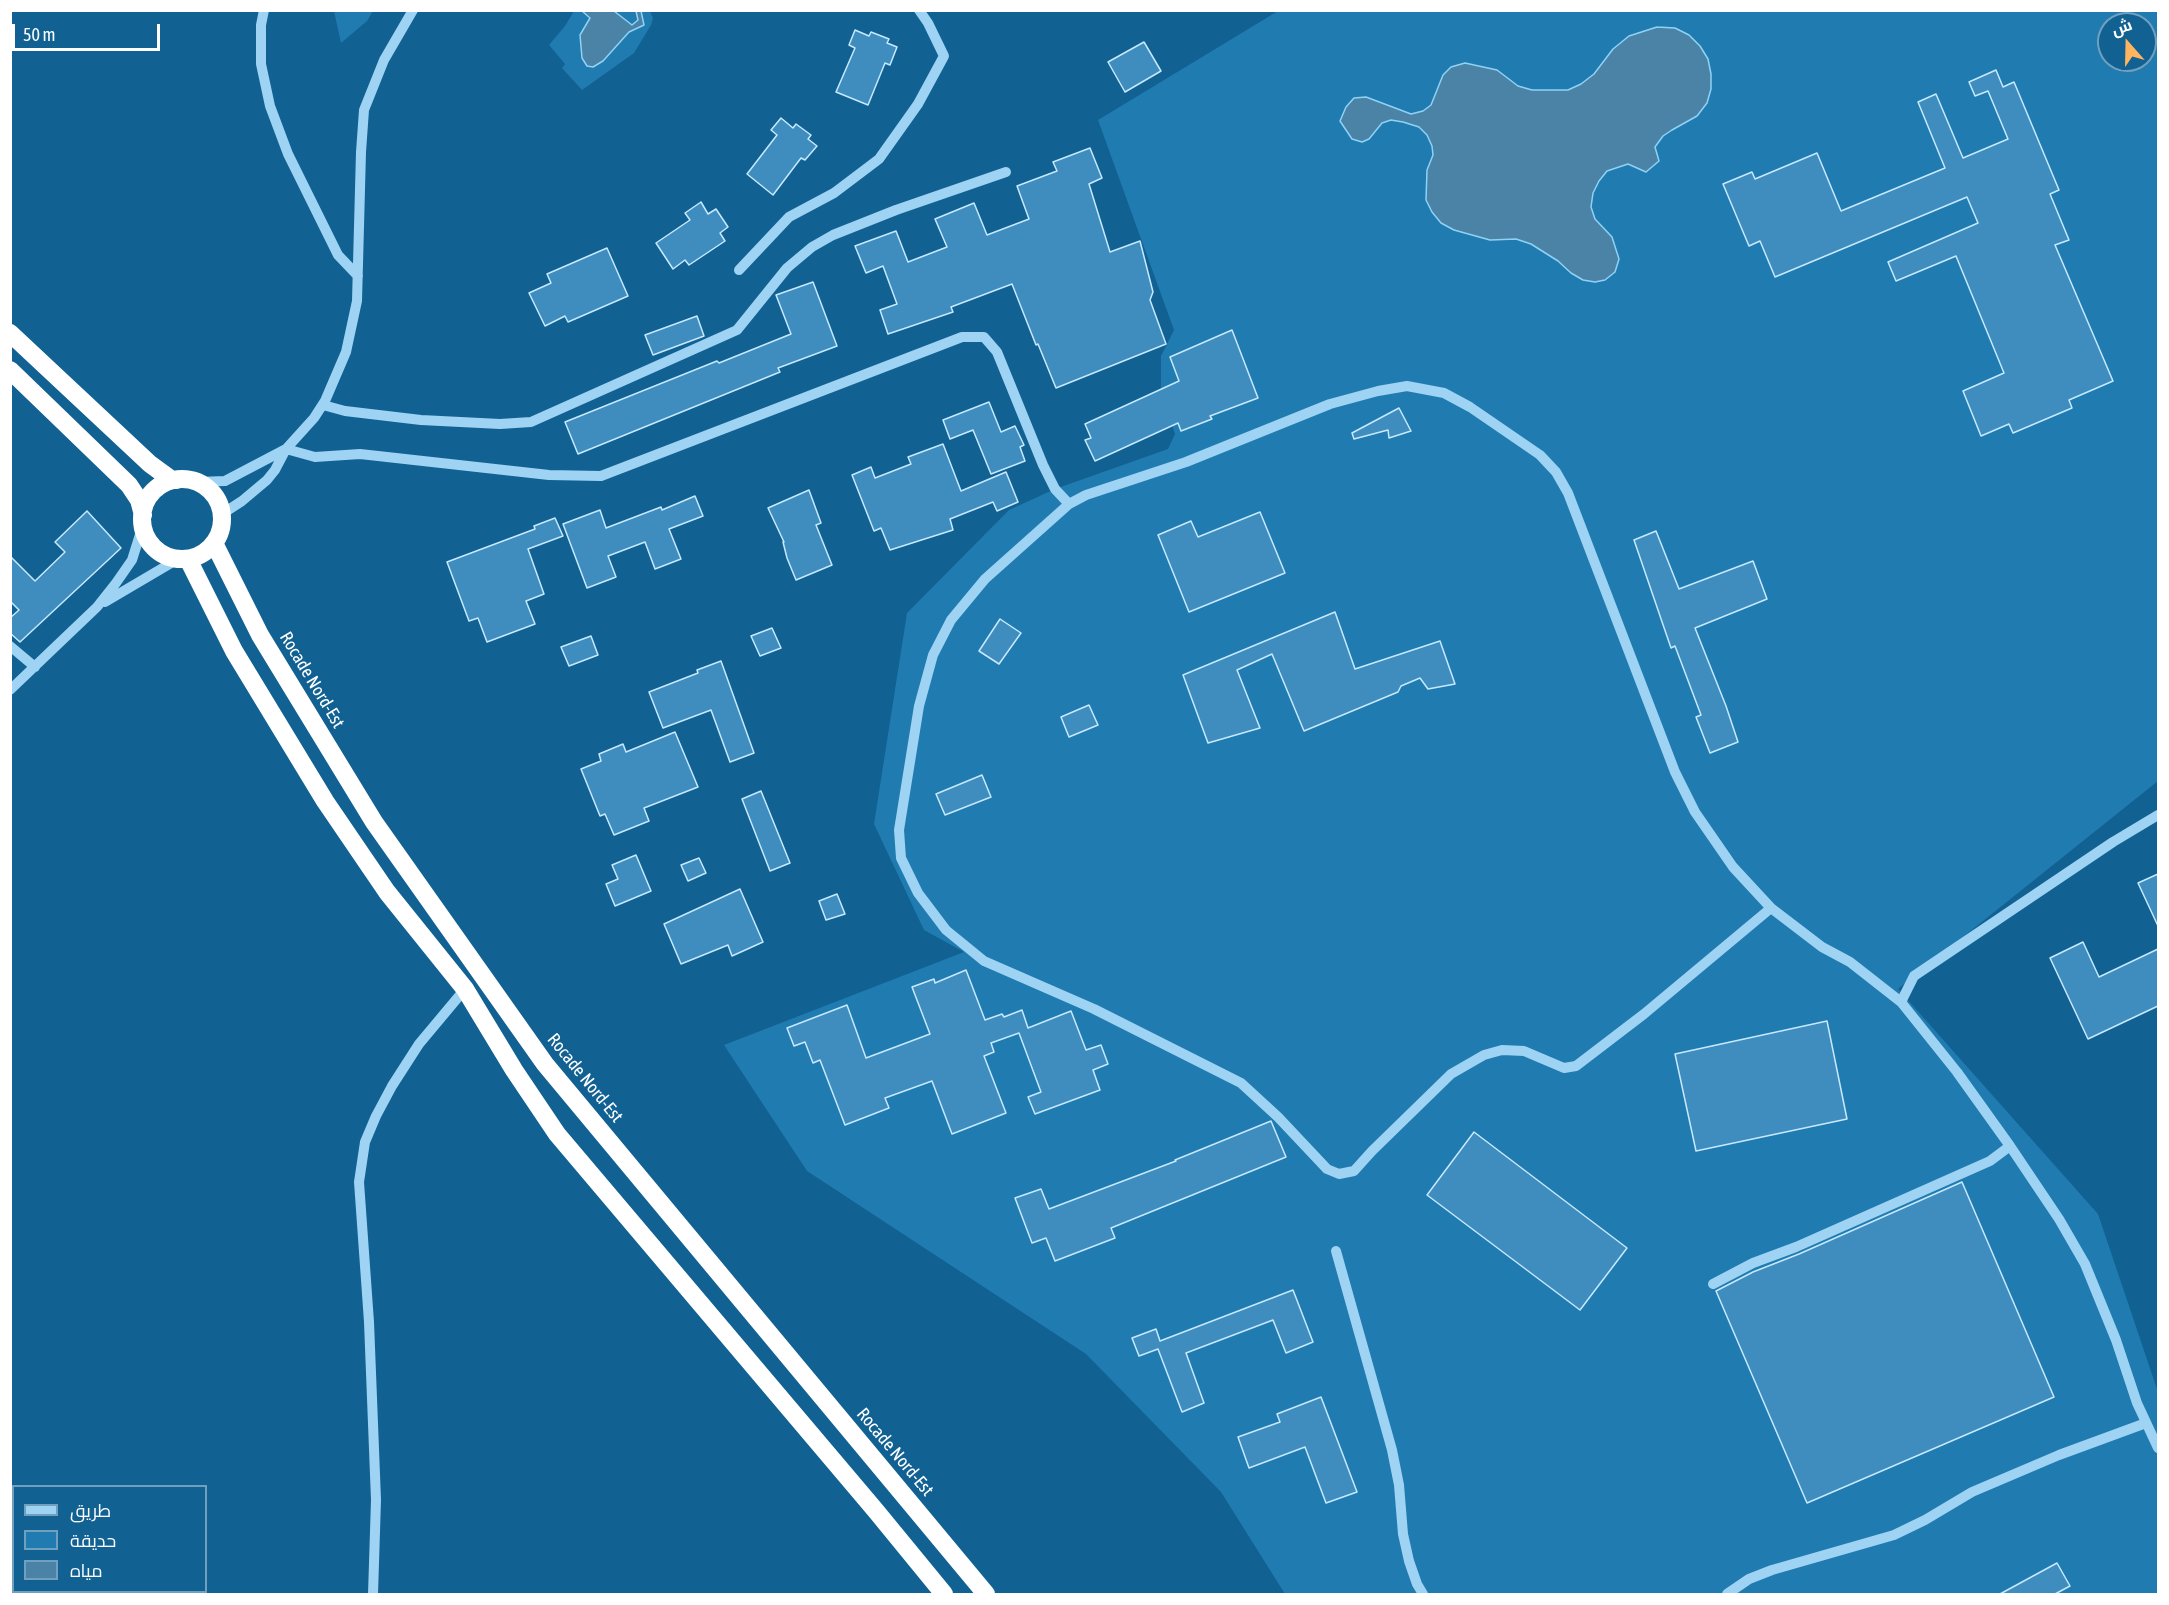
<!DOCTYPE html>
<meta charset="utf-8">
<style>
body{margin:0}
#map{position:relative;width:2169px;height:1605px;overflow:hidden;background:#116193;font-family:"Asap Condensed",Cairo,sans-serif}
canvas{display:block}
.frame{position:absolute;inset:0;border:12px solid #fff;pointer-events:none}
.legend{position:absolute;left:12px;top:1485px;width:195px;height:108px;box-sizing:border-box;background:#116193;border:2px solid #70a0be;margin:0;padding:8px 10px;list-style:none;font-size:18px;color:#fff}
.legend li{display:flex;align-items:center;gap:12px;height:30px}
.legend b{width:30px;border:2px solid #70a0be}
.north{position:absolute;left:2097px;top:12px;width:60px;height:60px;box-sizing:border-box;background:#116193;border:2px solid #70a0be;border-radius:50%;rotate:340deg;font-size:16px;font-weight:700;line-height:24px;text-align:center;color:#fff}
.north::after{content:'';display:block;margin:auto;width:21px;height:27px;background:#ffb560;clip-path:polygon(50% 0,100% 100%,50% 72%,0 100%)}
.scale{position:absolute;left:12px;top:24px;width:148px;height:27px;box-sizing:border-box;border:3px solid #fff;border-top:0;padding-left:8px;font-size:18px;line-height:21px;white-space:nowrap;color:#fff;-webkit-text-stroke:4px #116193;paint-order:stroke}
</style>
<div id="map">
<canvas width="2169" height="1605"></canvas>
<div class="frame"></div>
<ul class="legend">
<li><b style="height:8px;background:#9ed3f3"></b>طريق</li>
<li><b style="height:16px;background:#207bb0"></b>حديقة</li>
<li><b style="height:16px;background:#4a83a6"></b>مياه</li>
</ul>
<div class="north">ش</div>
<div class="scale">50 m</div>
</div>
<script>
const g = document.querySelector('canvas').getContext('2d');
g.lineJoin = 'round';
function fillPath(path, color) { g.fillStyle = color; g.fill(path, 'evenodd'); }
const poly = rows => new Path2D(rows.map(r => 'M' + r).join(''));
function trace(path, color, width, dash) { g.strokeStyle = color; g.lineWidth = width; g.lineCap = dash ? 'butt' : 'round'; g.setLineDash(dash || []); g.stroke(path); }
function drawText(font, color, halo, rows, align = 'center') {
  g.font = font + ' "Asap Condensed",sans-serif'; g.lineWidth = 5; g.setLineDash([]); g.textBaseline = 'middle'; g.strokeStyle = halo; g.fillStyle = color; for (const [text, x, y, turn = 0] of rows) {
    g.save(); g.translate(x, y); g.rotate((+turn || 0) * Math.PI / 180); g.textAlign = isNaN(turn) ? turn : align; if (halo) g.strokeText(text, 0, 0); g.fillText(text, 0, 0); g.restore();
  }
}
fillPath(poly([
 [334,11,334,10,373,11,367,21,341,43],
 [574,11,650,11,653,18,651,25,634,53,582,90,562,68,565,64,549,45,565,26],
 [1278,11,2158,11,2158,781,1898,989,2098,1214,2158,1392,2158,1594,1285,1594,1221,1492,1086,1354,807,1171,724,1045,964,952,924,930,874,824,907,613,1009,510,1055,489,1168,449,1175,434,1161,392,1161,356,1174,330,1098,120],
 [2109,24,2145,24,2145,60,2109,60]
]), '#207bb0');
const water = poly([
 [582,11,614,11,632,25,638,20,636,11,641,11,644,25,629,32,603,61,593,67,587,66,582,58,580,35,590,18,582,11],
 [1657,27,1675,28,1689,35,1700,46,1708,59,1711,74,1711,89,1707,103,1697,116,1672,130,1663,136,1655,147,1659,161,1646,172,1628,164,1607,171,1599,181,1593,193,1591,207,1595,219,1612,237,1619,259,1615,272,1605,280,1595,282,1583,280,1571,273,1558,261,1531,244,1516,239,1490,240,1454,230,1441,223,1432,212,1426,200,1427,170,1433,155,1432,146,1427,135,1419,127,1403,122,1391,120,1382,123,1369,139,1362,142,1352,139,1340,121,1346,107,1354,98,1366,97,1411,114,1423,111,1431,105,1443,75,1451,67,1465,63,1497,70,1518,86,1532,90,1568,90,1581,84,1594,74,1613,49,1629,36,1657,27]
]);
fillPath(water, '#4a83a6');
trace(water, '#90d2f6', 1.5);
const building = poly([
 [855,30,869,36,871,32,889,39,887,43,897,47,890,65,885,63,868,105,836,92,855,48,849,45,855,30],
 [1144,42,1161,71,1125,92,1108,62,1144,42],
 [1996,70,2003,87,2014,82,2059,190,2050,194,2069,240,2055,245,2113,381,2069,400,2072,408,2013,433,2009,424,1981,436,1963,391,2004,373,1956,256,1896,281,1888,262,1978,223,1967,197,1775,277,1760,241,1749,246,1723,184,1752,172,1755,179,1817,153,1841,211,1945,168,1918,102,1936,94,1963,158,2008,139,1988,91,1975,96,1969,82,1996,70],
 [781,118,793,128,796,124,811,135,808,139,817,146,805,160,801,158,773,195,747,174,777,135,771,130,781,118],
 [1090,148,1102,178,1089,184,1110,252,1140,241,1153,292,1150,300,1166,344,1056,388,1038,344,1036,345,1012,284,951,307,953,312,888,334,880,310,897,304,883,266,866,273,855,246,896,231,908,262,947,247,935,219,974,203,987,235,1029,219,1017,186,1057,171,1053,162,1090,148],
 [701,202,708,214,716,209,728,227,720,233,725,241,689,265,685,260,673,269,656,243,690,220,685,213,701,202],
 [607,248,628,296,568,322,565,316,545,326,529,293,551,283,547,274,607,248],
 [813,282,837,346,778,368,780,372,578,454,565,422,717,361,719,363,791,334,776,295,813,282],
 [697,316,704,336,653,355,645,335,697,316],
 [1232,330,1258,398,1210,416,1212,419,1181,431,1178,423,1095,461,1085,440,1091,438,1085,424,1179,381,1170,357,1232,330],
 [989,402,1001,432,1015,426,1024,445,1020,447,1025,461,991,474,973,430,950,439,943,420,989,402],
 [1399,408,1411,431,1389,438,1388,430,1354,439,1352,433,1399,408],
 [943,444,961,491,1006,472,1018,502,997,511,993,502,950,519,953,530,890,550,881,528,874,531,852,475,871,467,875,478,911,464,908,457,943,444],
 [809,490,821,523,816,525,832,565,796,580,787,558,783,542,784,542,768,508,809,490],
 [695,496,703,516,669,529,681,559,655,569,645,542,608,556,616,577,587,588,563,524,600,510,606,528,661,507,662,510,695,496],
 [87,511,121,548,20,642,10,633,10,618,19,610,10,601,10,556,35,581,65,552,55,542,87,511],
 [1260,512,1285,573,1189,612,1158,535,1191,521,1198,537,1260,512],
 [555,518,563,536,528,549,544,594,526,601,535,624,487,642,478,618,469,621,447,562,535,529,534,526,555,518],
 [1656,531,1679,589,1753,561,1767,599,1695,628,1726,706,1738,742,1710,753,1696,717,1701,715,1675,646,1671,648,1634,540,1656,531],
 [1335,612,1355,669,1440,641,1455,684,1428,689,1420,678,1401,686,1398,692,1304,731,1272,654,1237,670,1260,728,1208,743,1183,675,1335,612],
 [1000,619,1021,633,999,664,979,651,1000,619],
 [772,628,781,648,760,656,751,636,772,628],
 [591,636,598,655,569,666,561,647,591,636],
 [721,661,754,753,730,762,711,710,663,728,649,692,698,673,697,670,721,661],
 [1089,705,1098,725,1069,737,1061,717,1089,705],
 [675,732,698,787,644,808,649,821,614,835,605,814,600,816,581,769,601,761,599,754,623,744,626,752,675,732],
 [982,775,991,797,945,815,936,794,982,775],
 [761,791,790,863,770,871,742,799,761,791],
 [636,855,651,891,615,906,606,884,618,879,612,865,636,855],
 [699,858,706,873,688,881,681,865,699,858],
 [2158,874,2158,926,2138,883,2158,874],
 [740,889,763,942,732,956,728,945,681,964,664,924,740,889],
 [837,894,845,914,826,920,819,901,837,894],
 [2083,942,2099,977,2158,949,2158,1006,2088,1039,2050,958,2083,942],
 [966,970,985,1020,1002,1014,1004,1017,1022,1010,1028,1028,1071,1011,1086,1050,1101,1045,1108,1064,1093,1070,1100,1090,1035,1114,1028,1097,1041,1092,1019,1033,991,1043,994,1052,984,1056,1006,1113,952,1134,932,1081,885,1098,889,1108,845,1125,820,1060,813,1063,805,1042,794,1046,787,1028,847,1005,866,1058,930,1034,912,987,934,979,935,983,966,970],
 [1827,1021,1847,1119,1696,1151,1675,1054,1827,1021],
 [1271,1121,1286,1157,1111,1228,1115,1238,1055,1261,1046,1238,1032,1243,1015,1198,1041,1189,1049,1209,1176,1161,1175,1160,1271,1121],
 [1474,1132,1627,1248,1580,1310,1427,1195,1474,1132],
 [1962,1182,2054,1397,1807,1503,1716,1291,1753,1272,1799,1254,1962,1182],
 [1293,1290,1313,1342,1286,1353,1273,1320,1186,1353,1204,1403,1182,1412,1158,1349,1139,1356,1132,1338,1156,1329,1160,1341,1293,1290],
 [1321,1397,1357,1492,1326,1503,1305,1447,1249,1468,1238,1437,1280,1422,1277,1414,1321,1397],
 [2057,1563,2070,1586,2055,1594,2000,1594,2057,1563]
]);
fillPath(building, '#3e8dbe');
trace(building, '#c6e9fd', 1.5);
trace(poly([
 [264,10,261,25,261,64,270,106,288,154,338,255,358,276],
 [739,270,789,217,834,193,879,159,918,104,944,56,928,23,919,10],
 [323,405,345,411,421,420,500,424,531,422,737,330,787,268,812,247,833,235,896,210,1006,172],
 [197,482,225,481,286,449,315,457,360,454,549,475,601,476,962,337,984,337,997,352,1043,465,1055,489,1069,504],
 [222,514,242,501,267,480,275,470,286,449,314,418,325,401,346,352,357,301,361,152,364,110,384,60,413,10],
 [105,602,178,559],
 [10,646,35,667],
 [10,690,97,607,116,583,132,560,143,525],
 [1771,908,1644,1014,1576,1066,1564,1068,1524,1051,1502,1050,1484,1055,1451,1074,1372,1151,1354,1171,1339,1174,1327,1169,1278,1117,1241,1083,1094,1009,984,961,946,930,918,893,901,858,899,830,919,706,933,655,951,620,985,579,1069,504,1086,495,1186,462,1330,404,1378,391,1407,386,1444,393,1470,407,1540,455,1556,472,1568,493,1675,772,1695,812,1733,867,1771,908,1822,947,1850,962,1901,1002,1957,1072,2010,1146,2059,1219,2085,1264,2116,1340,2137,1403,2158,1448],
 [1901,1002,1914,976,2113,842,2158,815],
 [1336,1251,1392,1450,1399,1485,1403,1534,1409,1561,1417,1584,1423,1594],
 [1713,1284,1753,1263,1796,1247,1990,1161,2010,1146],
 [373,1594,376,1500,369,1322,359,1182,365,1142,376,1116,392,1086,419,1044,465,989],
 [1727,1594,1749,1579,1772,1570,1894,1535,1925,1520,1972,1492,2059,1455,2146,1423]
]), '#9ed3f3', 10);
trace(poly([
 [10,333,150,464,172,480,177,480],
 [10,370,129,485,139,500,143,515],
 '142 519a40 40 0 1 1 80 0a40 40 0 1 1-80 0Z',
 [214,543,260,635,374,822,545,1064,986,1594],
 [188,559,234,651,325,801,387,892,465,989,514,1070,557,1134,876,1511,944,1594]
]), '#fff', 18);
drawText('18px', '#fff', '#116193', [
 ["Rocade Nord-Est",312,680,59],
 ["Rocade Nord-Est",585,1078,51],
 ["Rocade Nord-Est",895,1452,50]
]);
</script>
